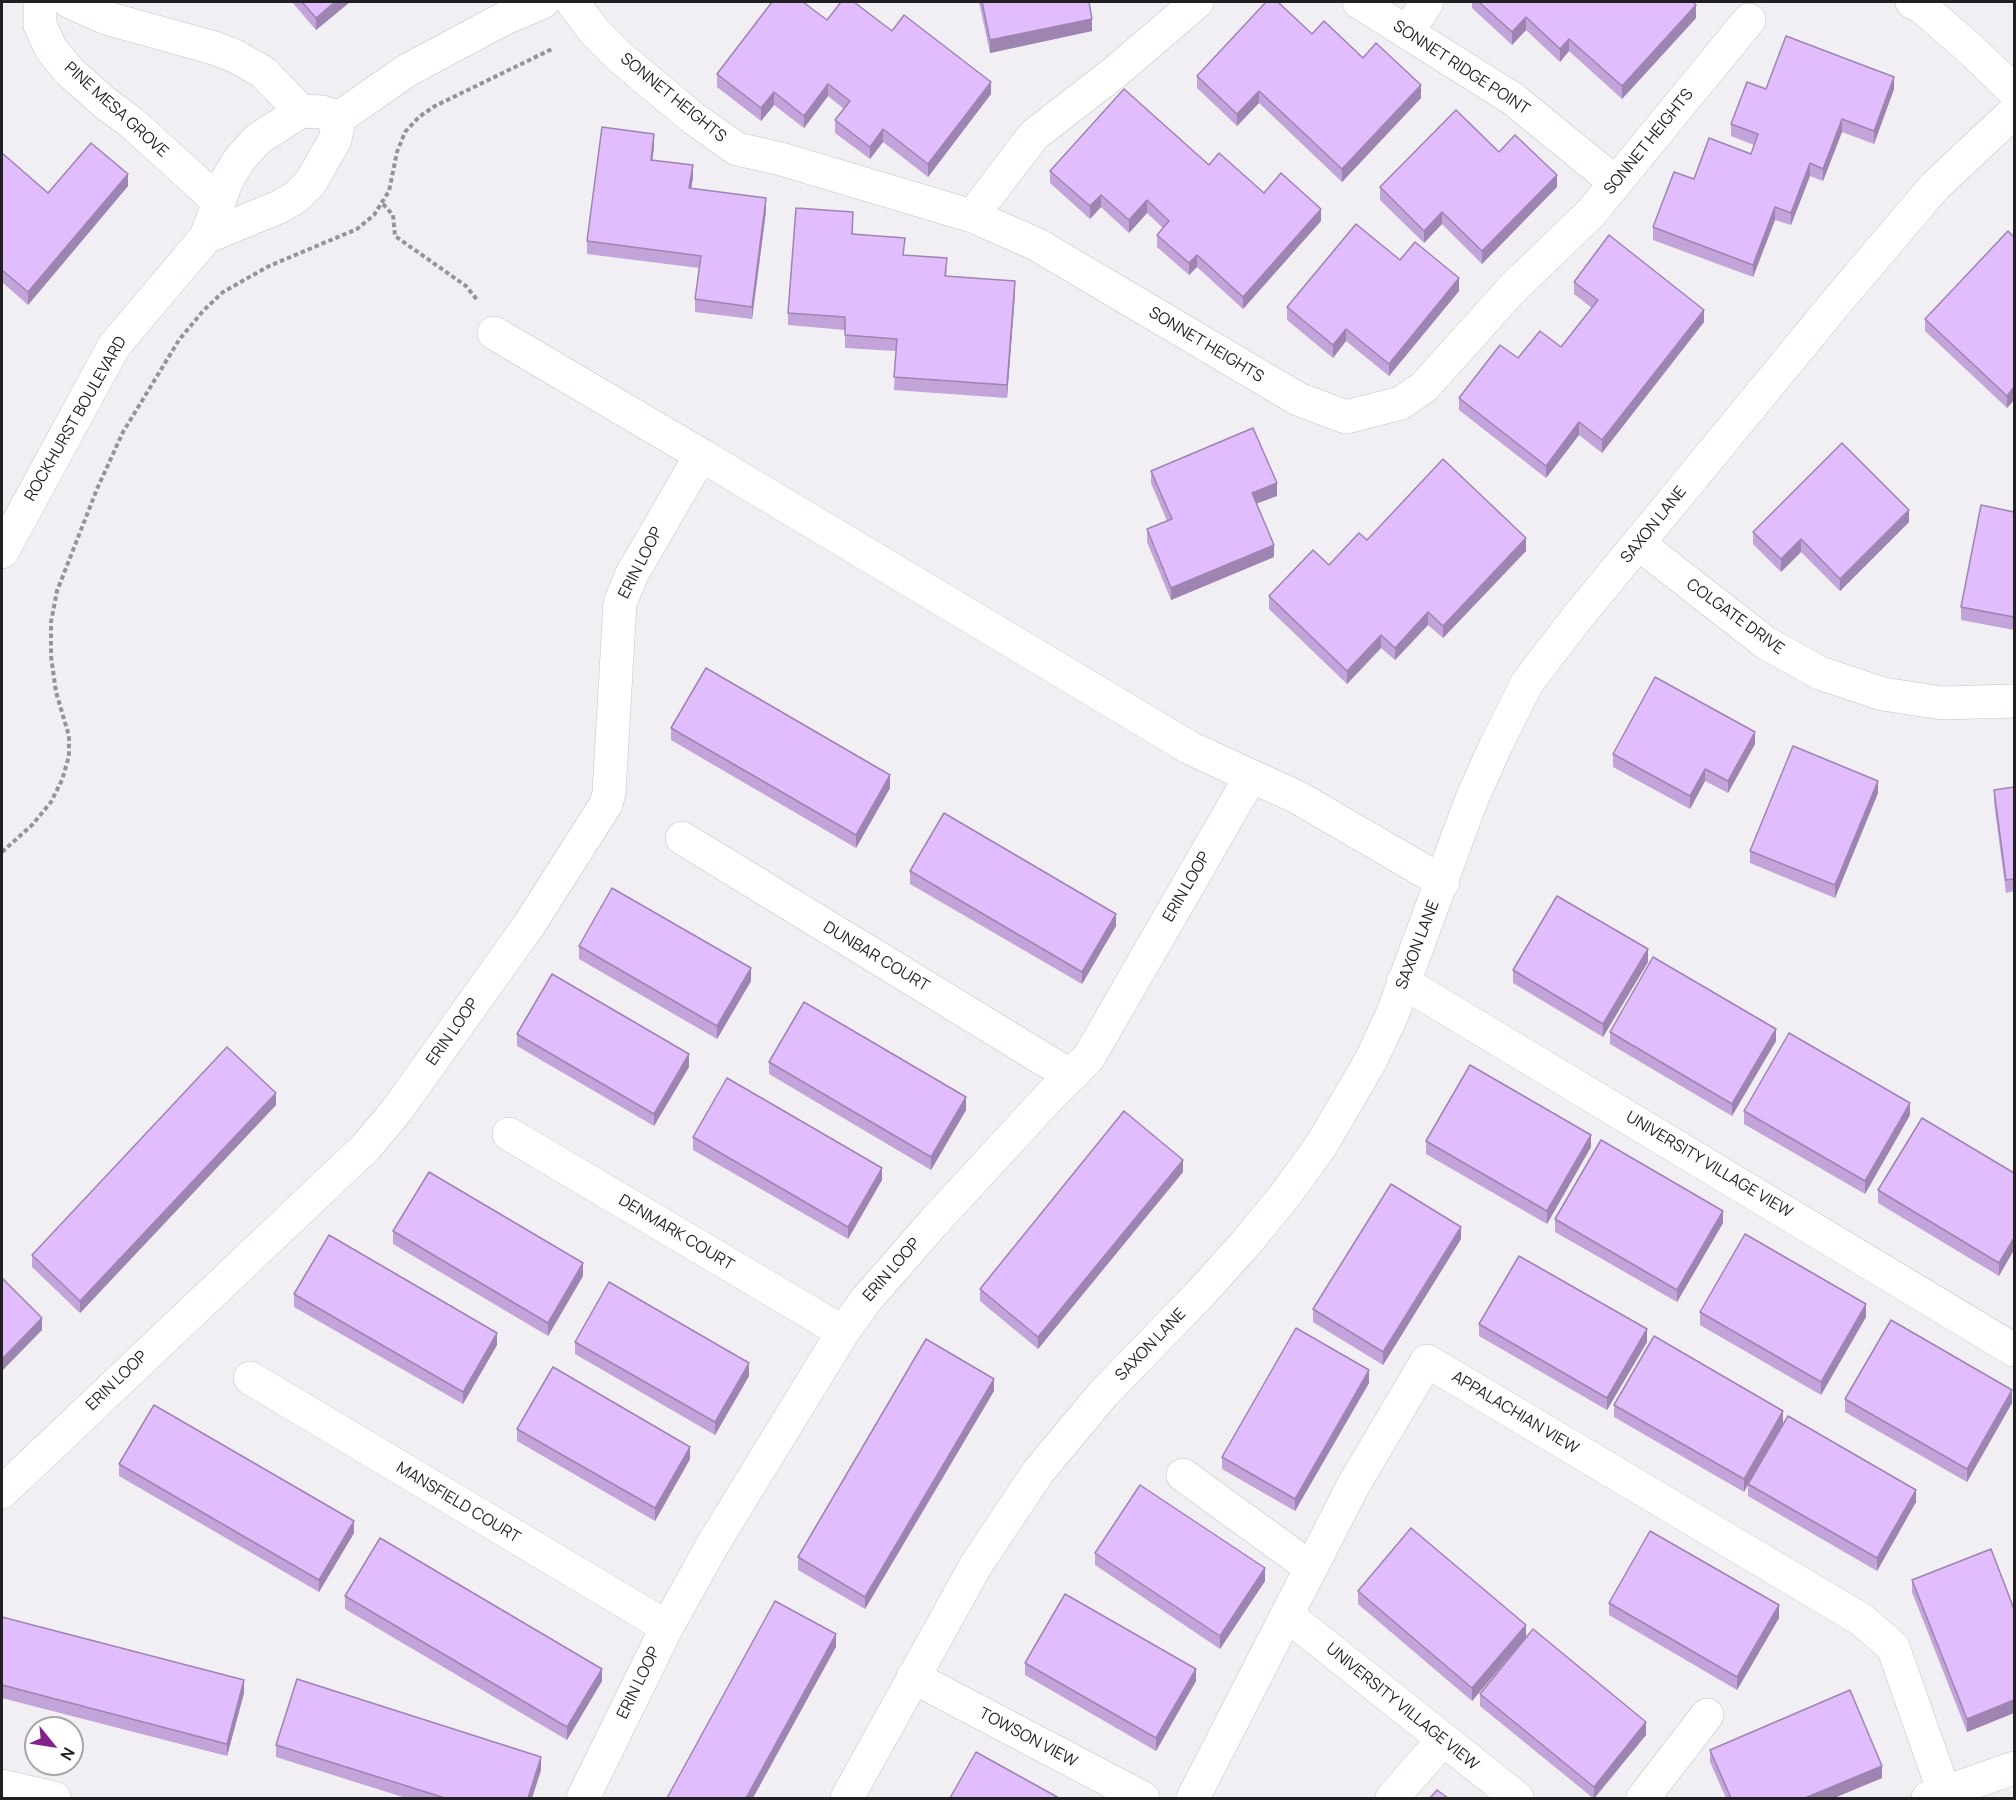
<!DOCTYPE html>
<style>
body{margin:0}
#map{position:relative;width:2016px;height:1800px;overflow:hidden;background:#f1eef4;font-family:Manrope,sans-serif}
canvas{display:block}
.frame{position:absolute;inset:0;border:3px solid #211f22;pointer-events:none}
.north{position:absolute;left:24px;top:1716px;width:60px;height:60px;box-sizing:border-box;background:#fff;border:2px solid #a6a5a7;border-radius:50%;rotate:120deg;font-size:16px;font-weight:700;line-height:24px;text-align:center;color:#211f22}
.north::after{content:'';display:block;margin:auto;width:21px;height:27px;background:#84218b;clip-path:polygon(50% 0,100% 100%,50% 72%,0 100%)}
</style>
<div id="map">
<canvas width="2016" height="1800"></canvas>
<div class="frame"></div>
<div class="north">N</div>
</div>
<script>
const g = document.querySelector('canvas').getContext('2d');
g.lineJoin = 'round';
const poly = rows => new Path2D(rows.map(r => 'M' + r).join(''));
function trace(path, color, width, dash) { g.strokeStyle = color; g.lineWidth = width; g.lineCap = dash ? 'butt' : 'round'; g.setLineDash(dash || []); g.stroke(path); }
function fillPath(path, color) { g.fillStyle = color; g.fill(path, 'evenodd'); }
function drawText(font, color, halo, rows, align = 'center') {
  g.font = font + ' Manrope,sans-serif'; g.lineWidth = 6; g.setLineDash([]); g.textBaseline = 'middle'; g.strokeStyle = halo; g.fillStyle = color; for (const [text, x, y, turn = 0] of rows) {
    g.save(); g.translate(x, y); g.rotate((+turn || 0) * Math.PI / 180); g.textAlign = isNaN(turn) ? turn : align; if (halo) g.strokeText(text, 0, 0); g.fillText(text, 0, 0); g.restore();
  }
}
const street = poly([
 [40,2,40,25,51,49,69,71,105,103,131,122,219,202],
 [70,2,106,18,214,48,235,56,263,72,301,111],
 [572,2,595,32,620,57,693,118,737,149,781,159,972,216,1036,244,1298,399,1346,417,1401,403,1424,387,1512,289,1590,214,1749,20],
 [1359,2,1513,99,1616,183],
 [1912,2,1922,7,1968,47,2014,91],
 [1408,32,1427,2],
 [972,216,1034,135,1114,73,1197,2],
 [206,237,279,207,296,197,311,182,325,157,335,140,339,118,406,71,505,18,543,2],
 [494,333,701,455],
 [1639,544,1766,643,1820,673,1883,694,1942,703,2014,701],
 [2,552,114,346,206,237,227,180,239,160,258,139,301,111,322,112,339,118],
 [1251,776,1297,797,1443,882],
 [682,838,1071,1076],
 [1403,982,2014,1350],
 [509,1134,843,1332],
 [250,1378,667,1627],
 [1183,1475,1311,1568],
 [2,1492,366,1147,397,1110,529,925,606,804,609,793,620,603,632,574,701,455,1190,748,1251,776,1089,1057,1051,1095,933,1223,866,1300,843,1332,713,1544,667,1627,583,1798],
 [1287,1615,1517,1798],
 [913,1677,1143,1798],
 [2,1786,54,1798],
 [847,1798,976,1565,1038,1472,1103,1394,1200,1294,1246,1243,1286,1194,1322,1144,1371,1060,1392,1015,1471,801,1495,747,1527,683,1576,619,1839,299,1935,186,2014,112],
 [1193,1798,1354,1484,1427,1361,1862,1620,1893,1647,1944,1792],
 [1392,1798,1443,1740],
 [1643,1798,1707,1715],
 [1928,1798,2014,1768]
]);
trace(street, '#c6c3c9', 34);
trace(poly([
 [383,204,393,215,395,236,466,286,478,301],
 [2,852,32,825,51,802,62,780,69,756,69,736,56,692,51,656,51,622,57,591,97,489,123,432,179,340,203,311,223,292,269,266,357,229,374,215,389,191,397,152,405,132,419,117,435,106,552,49]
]), '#969498', 4, [4.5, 3]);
trace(street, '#fff', 33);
fillPath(poly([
 [292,2,350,2,316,30],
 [979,2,1089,2,1092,31,990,53],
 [1472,2,1693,2,1696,18,1622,99,1569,51,1560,62,1526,30,1512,45,1472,8],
 [827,20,892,31,991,94,928,177,883,142,870,159,835,133,835,120,844,109,828,96,804,128,774,105,761,121,717,87,717,74],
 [1312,34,1363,58,1421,98,1342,182,1259,103,1237,126,1197,88,1197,76],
 [1766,89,1894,89,1874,144,1842,132,1823,181,1810,176,1791,225,1775,220,1753,277,1653,240,1653,227,1694,179,1751,154,1754,145,1731,136,1731,124],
 [654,147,652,160,693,177,691,189,766,211,752,319,695,312,695,299,699,268,587,254,587,241],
 [1499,152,1557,187,1482,264,1442,224,1424,243,1380,200,1380,187],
 [2,153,48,193,128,186,28,305,2,282],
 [1209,165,1321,221,1243,309,1197,267,1189,275,1157,247,1157,235,1163,228,1147,213,1129,233,1101,207,1090,219,1050,183,1050,171],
 [853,225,853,234,904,255,947,270,946,276,1015,294,1007,398,894,390,896,351,845,348,845,330,788,325,788,313],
 [2014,237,2014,400,2007,408,1925,331,1925,319],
 [1400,260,1459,291,1389,376,1346,341,1333,358,1287,320,1287,307],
 [1574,282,1704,322,1602,453,1579,435,1546,478,1459,410,1459,398,1518,358,1561,347,1592,308,1574,294],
 [1151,471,1277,496,1256,504,1274,557,1171,600,1147,542,1147,529,1167,521,1151,483],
 [2014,512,2014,630,1961,620,1961,607],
 [1909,522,1840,591,1801,552,1781,572,1753,544,1753,532],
 [1367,540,1526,551,1443,638,1428,625,1395,660,1381,648,1347,684,1269,609,1269,596,1329,565],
 [671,728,890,788,856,848,671,740],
 [1755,744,1728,793,1705,781,1690,809,1613,767,1613,754],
 [2014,787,2014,891,2006,893,1994,803,1994,790],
 [1878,793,1835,898,1750,863,1750,851],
 [910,871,1116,926,1082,984,910,884],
 [579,946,751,981,717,1039,579,959],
 [1648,962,1603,1037,1513,983,1513,970],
 [1610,1032,1776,1041,1732,1116,1610,1044],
 [517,1034,689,1067,654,1126,517,1046],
 [769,1062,966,1110,931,1170,769,1074],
 [276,1105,80,1313,32,1267,32,1255],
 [1744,1111,1910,1115,1865,1194,1744,1124],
 [693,1137,882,1180,848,1239,693,1150],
 [1426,1141,1591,1147,1547,1224,1426,1154],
 [1183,1172,1038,1349,980,1301,980,1289],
 [2014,1173,1999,1276,1878,1203,1878,1190],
 [1555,1219,1723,1223,1677,1302,1555,1232],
 [393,1231,583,1276,548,1336,393,1244],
 [1461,1239,1383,1365,1313,1322,1313,1309],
 [294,1294,497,1345,463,1404,294,1307],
 [1700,1312,1866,1317,1821,1395,1700,1325],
 [1479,1324,1647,1342,1607,1410,1479,1336],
 [575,1342,749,1376,715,1435,575,1354],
 [1369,1383,1295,1511,1222,1469,1222,1457],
 [994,1391,865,1609,798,1570,798,1557],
 [1845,1399,2012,1403,1967,1482,1845,1412],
 [1614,1405,1783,1411,1744,1492,1614,1417],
 [517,1429,690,1459,655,1521,517,1441],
 [119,1464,354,1533,319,1592,119,1476],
 [1748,1484,1916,1502,1877,1571,1748,1496],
 [1095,1553,1265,1581,1220,1649,1095,1565],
 [1912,1580,2014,1609,2014,1713,1967,1732,1912,1592],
 [1358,1591,1526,1637,1646,1735,1595,1798,1593,1798,1480,1706,1480,1694,1516,1649,1472,1701,1358,1604],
 [345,1596,602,1681,567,1740,345,1609],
 [1609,1603,1779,1618,1737,1690,1609,1615],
 [2,1617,244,1693,227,1756,2,1698],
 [1025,1663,1196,1681,1156,1751,1025,1675],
 [276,1745,541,1770,532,1798,406,1798,276,1757],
 [1710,1750,1882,1778,1834,1798,1726,1798,1710,1762]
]), '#c2a3da');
fillPath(poly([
 [335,2,350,2,316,30,316,18],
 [1696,5,1696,18,1622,99,1622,86],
 [1526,17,1526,30,1512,45,1512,32],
 [1092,19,1092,31,990,53,990,40],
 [1569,39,1569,51,1560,62,1560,49],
 [1894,77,1894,89,1874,144,1874,131],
 [991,82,991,94,928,177,928,164],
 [828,84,828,96,804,128,804,116],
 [1421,85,1421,98,1342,182,1342,169],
 [1259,91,1259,103,1237,126,1237,114],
 [774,92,774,105,761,121,761,108],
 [1842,119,1842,132,1823,181,1823,169],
 [883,129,883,142,870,159,870,147],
 [654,134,654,147,651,172,651,160],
 [1810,163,1810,176,1791,225,1791,213],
 [693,165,693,177,689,201,689,188],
 [128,174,128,186,28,305,28,292],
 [1557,175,1557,187,1482,264,1482,251],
 [1101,195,1101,207,1090,219,1090,206],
 [766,198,766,211,752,319,752,307],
 [1147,200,1147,213,1129,233,1129,220],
 [1775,207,1775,220,1753,277,1753,265],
 [1321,209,1321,221,1243,309,1243,297],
 [1442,212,1442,224,1424,243,1424,231],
 [1197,255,1197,267,1189,275,1189,263],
 [1459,278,1459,291,1389,376,1389,364],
 [1015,281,1015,294,1007,398,1007,385],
 [1704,310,1704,322,1602,453,1602,440],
 [1346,329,1346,341,1333,358,1333,345],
 [2014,387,2014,400,2007,408,2007,396],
 [1579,422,1579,435,1546,478,1546,466],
 [1277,483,1277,496,1252,505,1252,493],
 [1909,510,1909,522,1840,591,1840,579],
 [1526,538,1526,551,1443,638,1443,626],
 [1801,539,1801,552,1781,572,1781,559],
 [1274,545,1274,557,1171,600,1171,588],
 [1428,612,1428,625,1395,660,1395,648],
 [1381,635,1381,648,1347,684,1347,671],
 [1755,732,1755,744,1728,793,1728,781],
 [1705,769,1705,781,1690,809,1690,796],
 [890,775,890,788,856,848,856,835],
 [1878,781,1878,793,1835,898,1835,885],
 [1116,914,1116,926,1082,984,1082,972],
 [1648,949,1648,962,1603,1037,1603,1024],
 [751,968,751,981,717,1039,717,1026],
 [1776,1029,1776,1041,1732,1116,1732,1104],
 [689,1054,689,1067,654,1126,654,1114],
 [276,1093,276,1105,80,1313,80,1301],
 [966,1097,966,1110,931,1170,931,1157],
 [1910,1103,1910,1115,1865,1194,1865,1181],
 [1591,1135,1591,1147,1547,1224,1547,1211],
 [1183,1160,1183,1172,1038,1349,1038,1337],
 [882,1168,882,1180,848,1239,848,1227],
 [1723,1211,1723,1223,1677,1302,1677,1290],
 [1461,1227,1461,1239,1383,1365,1383,1352],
 [2014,1238,2014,1250,1999,1276,1999,1263],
 [583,1263,583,1276,548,1336,548,1323],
 [1866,1304,1866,1317,1821,1395,1821,1382],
 [42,1318,42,1330,2,1371,2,1359],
 [1647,1329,1647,1342,1607,1410,1607,1398],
 [497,1333,497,1345,463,1404,463,1392],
 [749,1363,749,1376,715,1435,715,1422],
 [1369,1370,1369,1383,1295,1511,1295,1499],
 [994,1379,994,1391,865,1609,865,1597],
 [2012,1390,2012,1403,1967,1482,1967,1469],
 [1783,1411,1783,1424,1744,1492,1744,1479],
 [690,1447,690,1459,655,1521,655,1508],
 [1916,1490,1916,1502,1877,1571,1877,1558],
 [354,1521,354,1533,319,1592,319,1580],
 [1265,1568,1265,1581,1220,1649,1220,1636],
 [1779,1605,1779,1618,1737,1690,1737,1677],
 [1526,1625,1526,1637,1472,1701,1472,1688],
 [836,1634,836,1647,753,1798,746,1798],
 [602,1669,602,1681,567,1740,567,1727],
 [1196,1669,1196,1681,1156,1751,1156,1738],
 [244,1680,244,1693,227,1756,227,1744],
 [2014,1700,2014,1713,1967,1732,1967,1719],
 [1646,1722,1646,1735,1594,1798,1594,1787],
 [541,1757,541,1770,532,1798,528,1798],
 [1882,1766,1882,1778,1834,1798,1805,1798]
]), '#9e84b1');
const building = poly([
 [302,2,335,2,316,18,302,2],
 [772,2,803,2,827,20,841,2,854,2,892,31,904,15,991,82,928,164,883,129,870,147,835,120,850,101,828,84,804,116,774,92,761,108,717,74,772,2],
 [982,2,1089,2,1092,19,990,40,982,2],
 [1266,2,1278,2,1312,34,1324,21,1363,58,1376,43,1421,85,1342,169,1259,91,1237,114,1197,76,1266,2],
 [1479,2,1693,2,1696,5,1622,86,1569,39,1560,49,1526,17,1512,32,1479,2],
 [1786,36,1894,77,1874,131,1842,119,1823,169,1810,163,1791,213,1775,207,1753,265,1653,227,1674,172,1694,179,1709,138,1751,154,1758,134,1731,124,1747,82,1766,89,1786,36],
 [1124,89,1209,165,1219,153,1264,193,1281,173,1321,209,1243,297,1197,255,1189,263,1157,235,1169,221,1147,200,1129,220,1101,195,1090,206,1050,171,1124,89],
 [1456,110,1499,152,1515,135,1557,175,1482,251,1442,212,1424,231,1380,187,1456,110],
 [602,127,654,134,651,160,693,165,689,188,766,198,752,307,695,299,701,256,587,241,602,127],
 [91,143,128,174,28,292,2,270,2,153,48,193,91,143],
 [796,208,853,212,852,234,905,238,903,255,947,258,945,276,1015,281,1007,385,894,377,897,339,845,335,845,317,788,313,796,208],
 [1356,224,1400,260,1415,242,1459,278,1389,364,1346,329,1333,345,1287,307,1356,224],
 [2008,231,2014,237,2014,387,2007,396,1925,319,2008,231],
 [1609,235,1704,310,1602,440,1579,422,1546,466,1459,398,1500,345,1518,358,1540,331,1561,347,1598,300,1574,282,1609,235],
 [1253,428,1277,483,1252,493,1274,545,1171,588,1147,529,1172,519,1151,471,1253,428],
 [1842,443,1909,510,1840,579,1801,539,1781,559,1753,532,1842,443],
 [1443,459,1526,538,1443,626,1428,612,1395,648,1381,635,1347,671,1269,596,1313,550,1329,565,1359,533,1367,540,1443,459],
 [1981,505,2014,512,2014,617,1961,607,1981,505],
 [706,668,890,775,856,835,671,728,706,668],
 [1655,677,1755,732,1728,781,1705,769,1690,796,1613,754,1655,677],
 [1793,746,1878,781,1835,885,1750,851,1793,746],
 [2014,787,2014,879,2006,880,1994,790,2014,787],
 [944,813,1116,914,1082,972,910,871,944,813],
 [612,888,751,968,717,1026,579,946,612,888],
 [1557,896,1648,949,1603,1024,1513,970,1557,896],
 [1653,957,1776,1029,1732,1104,1610,1032,1653,957],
 [552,974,689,1054,654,1114,517,1034,552,974],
 [804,1002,966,1097,931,1157,769,1062,804,1002],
 [1789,1033,1910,1103,1865,1181,1744,1111,1789,1033],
 [227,1047,276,1093,80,1301,32,1255,227,1047],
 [1470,1065,1591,1135,1547,1211,1426,1141,1470,1065],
 [727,1078,882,1168,848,1227,693,1137,727,1078],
 [1124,1111,1183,1160,1038,1337,980,1289,1124,1111],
 [1922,1118,2014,1173,2014,1238,1999,1263,1878,1190,1922,1118],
 [1601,1140,1723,1211,1677,1290,1555,1219,1601,1140],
 [429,1172,583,1263,548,1323,393,1231,429,1172],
 [1391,1184,1461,1227,1383,1352,1313,1309,1391,1184],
 [1745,1234,1866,1304,1821,1382,1700,1312,1745,1234],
 [329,1235,497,1333,463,1392,294,1294,329,1235],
 [1519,1256,1647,1329,1607,1398,1479,1324,1519,1256],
 [2,1278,42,1318,2,1359,2,1278],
 [609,1282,749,1363,715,1422,575,1342,609,1282],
 [1891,1320,2012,1390,1967,1469,1845,1399,1891,1320],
 [1296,1328,1369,1370,1295,1499,1222,1457,1296,1328],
 [1654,1336,1783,1411,1744,1479,1614,1405,1654,1336],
 [926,1339,994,1379,865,1597,798,1557,926,1339],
 [553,1367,690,1447,655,1508,517,1429,553,1367],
 [154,1405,354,1521,319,1580,119,1464,154,1405],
 [1788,1416,1916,1490,1877,1558,1748,1484,1788,1416],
 [1140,1485,1265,1568,1220,1636,1095,1553,1140,1485],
 [1411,1528,1526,1625,1472,1688,1358,1591,1411,1528],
 [1650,1531,1779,1605,1737,1677,1609,1603,1650,1531],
 [380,1538,602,1669,567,1727,345,1596,380,1538],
 [1991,1549,2014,1609,2014,1700,1967,1719,1912,1580,1991,1549],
 [1065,1594,1196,1669,1156,1738,1025,1663,1065,1594],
 [775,1601,836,1634,746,1798,667,1798,775,1601],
 [2,1617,244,1680,227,1744,2,1685,2,1617],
 [1533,1629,1646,1722,1594,1787,1480,1694,1533,1629],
 [297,1679,541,1757,528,1798,445,1798,276,1745,297,1679],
 [1850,1690,1882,1766,1805,1798,1731,1798,1710,1750,1850,1690],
 [976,1752,1059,1798,950,1798,976,1752],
 [1437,1790,1448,1798,1430,1798,1437,1790]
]);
fillPath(building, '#e1bdfd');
trace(building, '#9e84b1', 1.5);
drawText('16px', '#211f22', '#fff', [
 ["SONNET RIDGE POINT",1461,68,33],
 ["SONNET HEIGHTS",673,98,39],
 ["PINE MESA GROVE",116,110,42],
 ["SONNET HEIGHTS",1649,142,-51],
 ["SONNET HEIGHTS",1206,345,31],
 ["ROCKHURST BOULEVARD",76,419,-60],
 ["SAXON LANE",1654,525,-51],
 ["ERIN LOOP",641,563,-63],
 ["COLGATE DRIVE",1735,617,36],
 ["ERIN LOOP",1187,887,-60],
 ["SAXON LANE",1418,945,-69],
 ["DUNBAR COURT",876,957,31],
 ["ERIN LOOP",453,1032,-55],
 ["UNIVERSITY VILLAGE VIEW",1709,1165,31],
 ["DENMARK COURT",676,1233,31],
 ["ERIN LOOP",892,1270,-49],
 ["SAXON LANE",1151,1345,-46],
 ["ERIN LOOP",117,1381,-44],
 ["APPALACHIAN VIEW",1515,1413,31],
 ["MANSFIELD COURT",458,1503,31],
 ["ERIN LOOP",639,1683,-64],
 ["UNIVERSITY VILLAGE VIEW",1402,1707,39],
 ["TOWSON VIEW",1028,1738,28]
]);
</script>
